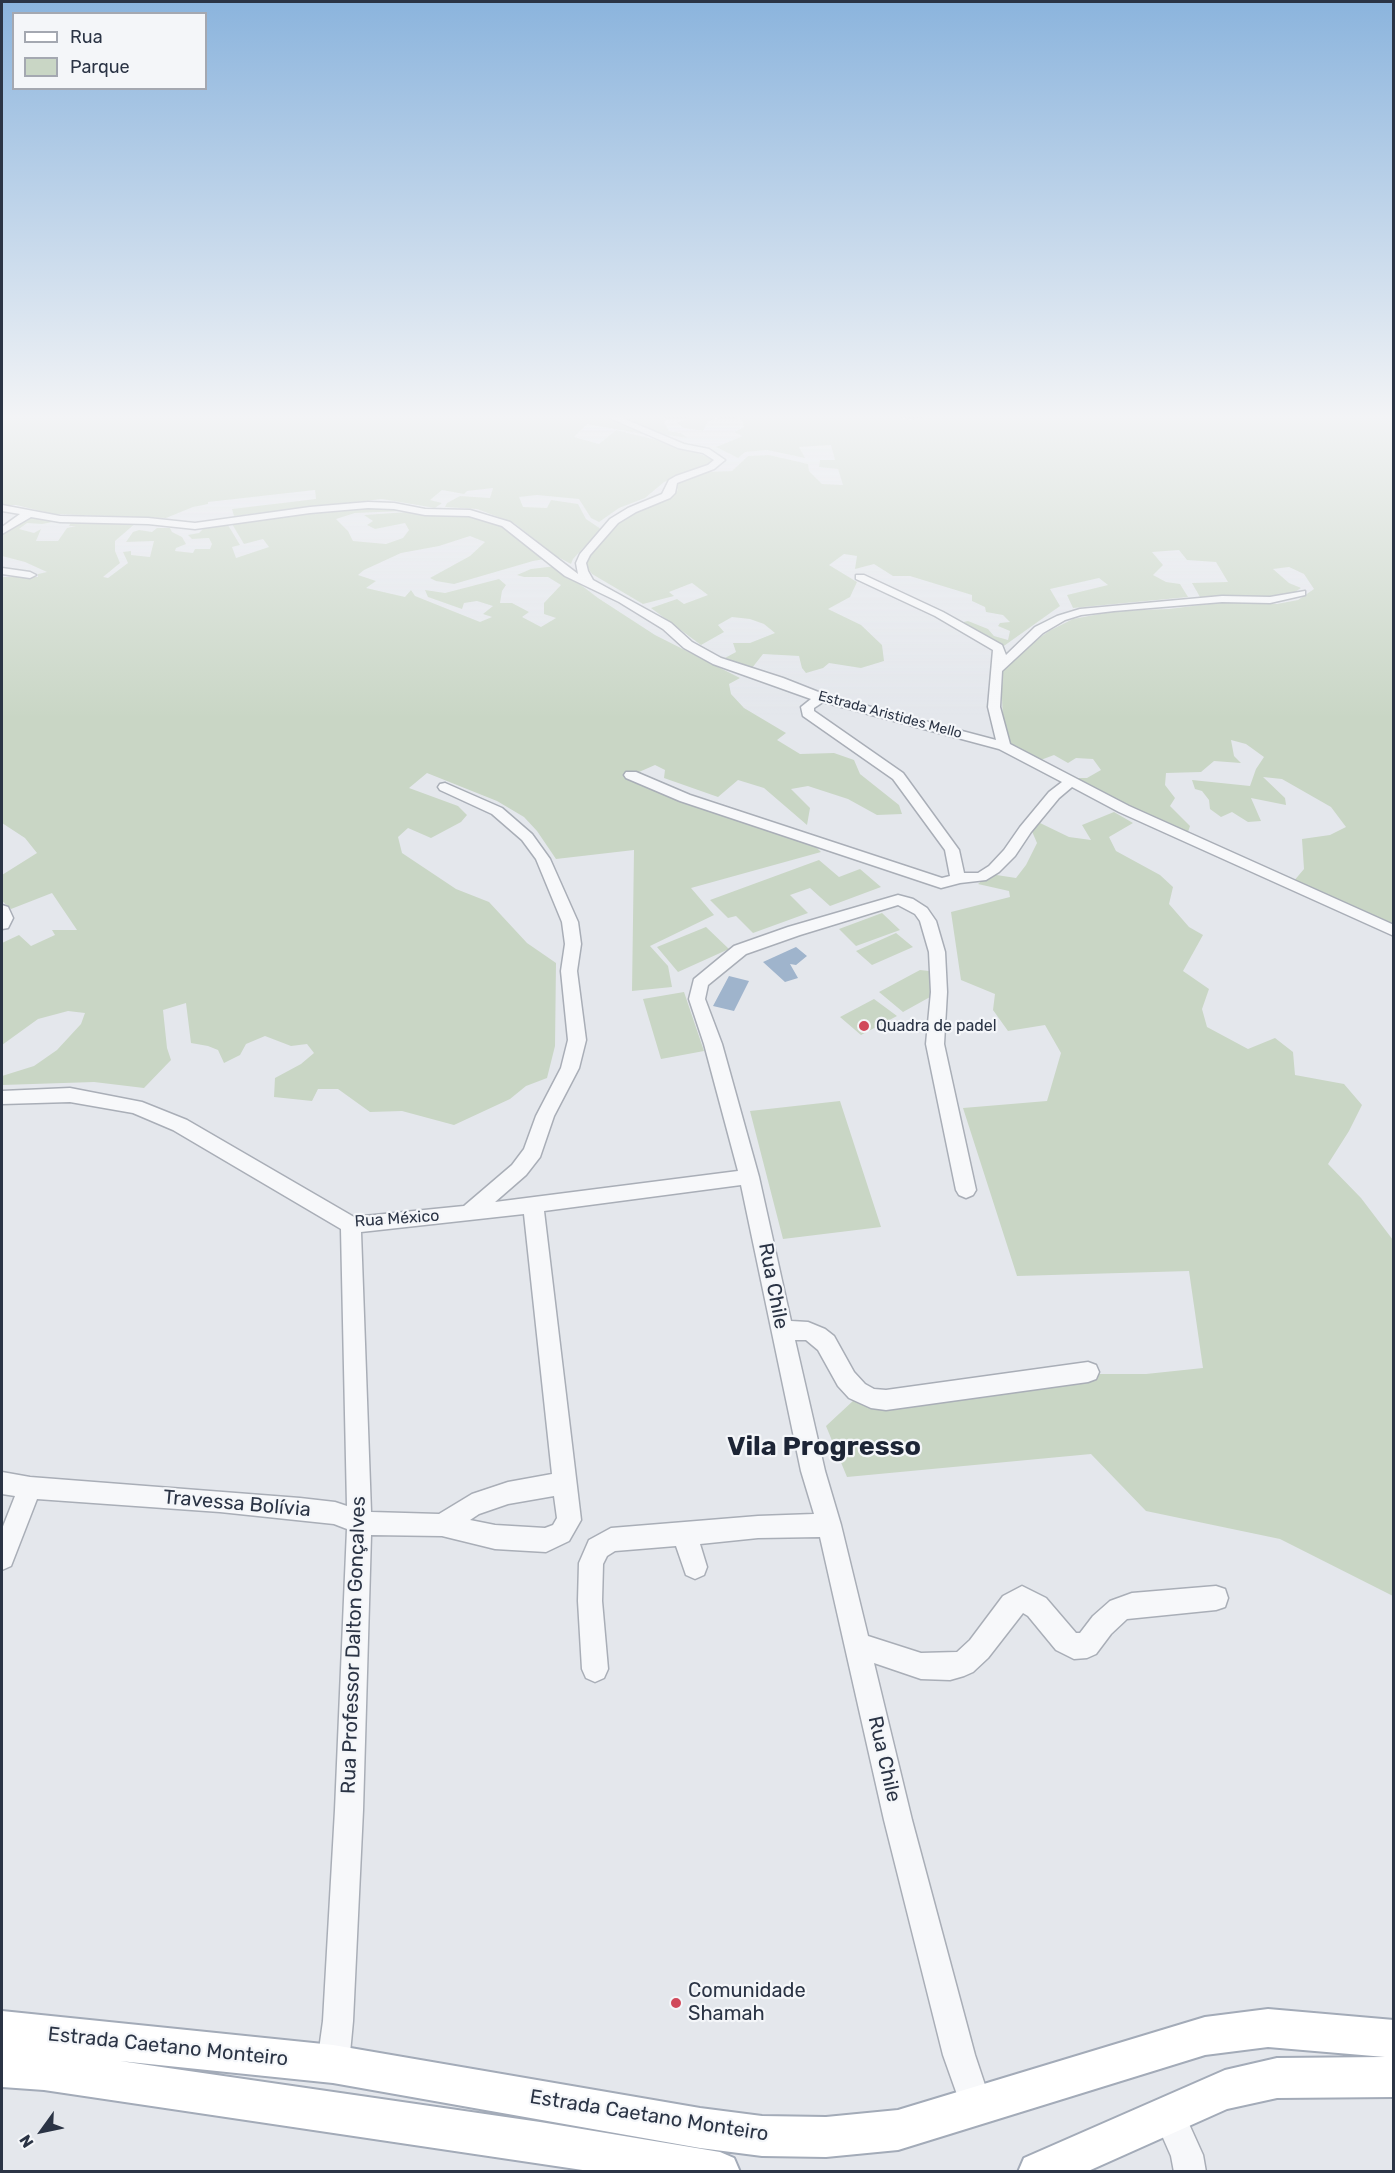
<!DOCTYPE html>
<meta charset="utf-8">
<style>
body{margin:0}
#map{position:relative;width:1395px;height:2173px;overflow:hidden;background:#e4e7ec;font-family:Rubik,sans-serif}
canvas{display:block}
.frame{position:absolute;inset:0;border:3px solid #2b3445;pointer-events:none}
.legend{position:absolute;left:12px;top:12px;width:195px;height:78px;box-sizing:border-box;background:#f4f6f9;border:2px solid #a4a8b1;margin:0;padding:8px 10px;list-style:none;font-size:18px;color:#2b3445}
.legend li{display:flex;align-items:center;gap:12px;height:30px}
.legend b{width:30px;border:2px solid #a4a8b1}
.north{position:absolute;left:12px;top:2101px;width:60px;height:60px;-webkit-text-stroke:4px #f4f6f9;paint-order:stroke;rotate:237deg;font-size:16px;font-weight:700;line-height:24px;text-align:center;color:#2b3445}
.north::after{content:'';display:block;margin:auto;width:21px;height:27px;background:#2b3445;clip-path:polygon(50% 0,100% 100%,50% 72%,0 100%)}
</style>
<div id="map">
<canvas width="1395" height="2173"></canvas>
<div class="frame"></div>
<ul class="legend">
<li><b style="height:8px;background:#fff"></b>Rua</li>
<li><b style="height:16px;background:#c9d6c5"></b>Parque</li>
</ul>
<div class="north">N</div>
</div>
<script>
const g = document.querySelector('canvas').getContext('2d');
g.lineJoin = 'round';
function fillPath(path, color) { g.fillStyle = color; g.fill(path, 'evenodd'); }
const poly = rows => new Path2D(rows.map(r => 'M' + r).join(''));
function trace(path, color, width, dash) { g.strokeStyle = color; g.lineWidth = width; g.lineCap = dash ? 'butt' : 'round'; g.setLineDash(dash || []); g.stroke(path); }
function drawText(font, color, halo, rows, align = 'center') {
  g.font = font + ' Rubik,sans-serif'; g.lineWidth = 4.5; g.setLineDash([]); g.textBaseline = 'middle'; g.strokeStyle = halo; g.fillStyle = color; for (const [text, x, y, turn = 0] of rows) {
    g.save(); g.translate(x, y); g.rotate((+turn || 0) * Math.PI / 180); g.textAlign = isNaN(turn) ? turn : align; if (halo) g.strokeText(text, 0, 0); g.fillText(text, 0, 0); g.restore();
  }
}
fillPath(poly([
 [2,415,606,415,659,437,587,424,574,437,599,444,616,430,669,443,714,459,712,464,702,469,664,482,645,498,619,508,599,522,591,518,579,499,537,495,519,497,523,507,547,508,551,500,578,504,586,519,601,529,573,559,571,564,556,556,514,523,477,509,445,507,447,503,460,496,490,498,493,488,467,491,464,494,442,490,430,500,442,503,435,508,382,499,234,516,232,509,316,499,315,490,208,502,208,504,193,507,166,518,53,514,16,505,2,505],
 [616,415,665,415,664,423,669,431,681,433,687,438,662,434],
 [693,415,884,415,912,420,935,415,1393,415,1393,925,1324,898,1293,882,1304,869,1302,839,1330,835,1346,827,1331,807,1282,779,1263,777,1285,798,1286,805,1251,798,1261,821,1248,822,1232,812,1221,817,1210,809,1209,800,1202,791,1195,789,1192,780,1250,786,1256,769,1264,757,1246,744,1231,740,1234,756,1241,763,1214,761,1201,772,1166,773,1165,785,1175,798,1170,806,1190,826,1187,835,1076,778,1087,778,1101,770,1093,759,1076,758,1068,763,1054,755,1038,761,1008,744,1003,723,1001,672,1021,651,1049,631,1073,619,1115,611,1169,609,1224,602,1277,604,1298,600,1314,589,1304,574,1289,567,1273,569,1289,583,1301,588,1289,596,1272,599,1200,597,1192,583,1228,582,1216,562,1187,560,1179,550,1152,552,1163,565,1153,575,1166,582,1180,584,1188,597,1073,608,1067,595,1108,585,1099,578,1050,589,1060,606,1001,648,959,623,968,621,988,629,994,636,1008,640,1010,631,998,626,1000,623,1010,622,1003,615,986,612,985,607,972,601,972,595,910,576,893,576,874,564,855,569,857,556,844,554,829,565,857,582,850,597,828,609,861,625,882,645,884,661,861,668,829,663,823,668,806,673,802,668,799,656,763,654,752,668,725,658,736,652,733,643,750,643,775,633,764,624,750,619,732,617,718,625,724,632,701,645,651,608,677,599,684,604,708,595,692,583,669,592,674,596,643,604,592,574,582,560,607,531,633,511,658,502,678,490,673,483,705,472,732,471,748,456,769,455,808,464,809,471,822,484,843,485,838,469,819,467,820,460,835,460,831,445,799,447,805,458,767,450,745,452,738,458,716,447,743,436,734,432,744,427,742,419,726,415,708,421,703,431,684,428,677,423],
 [378,507,403,511,355,513,336,519,348,531,353,541,386,544,403,538,409,530,405,523,375,529,367,525,373,521,364,515,408,512,468,515,505,528,550,558,533,561,454,584,436,581,430,578,470,556,485,542,470,536,439,546,401,553,364,570,358,575,376,581,366,588,405,597,411,590,415,596,480,622,492,617,483,614,493,606,477,601,464,603,462,609,428,597,425,590,445,593,499,579,506,585,502,591,500,603,512,603,529,612,522,617,541,627,556,618,544,614,544,603,561,585,548,577,524,577,517,575,531,569,556,566,598,598,655,635,740,678,729,684,731,694,744,708,786,733,777,740,800,754,834,753,854,760,860,774,899,805,902,814,877,815,848,799,808,786,791,789,810,808,807,825,764,788,738,780,718,797,664,778,665,770,655,765,639,772,718,806,760,817,801,832,821,852,691,888,714,915,650,946,668,966,672,987,632,991,634,850,556,859,537,831,524,817,497,801,427,773,409,788,458,806,467,815,461,822,431,838,408,828,398,837,402,853,456,889,489,902,527,943,556,963,555,1046,547,1078,526,1086,510,1099,454,1125,402,1111,370,1112,338,1089,318,1089,312,1101,274,1097,275,1078,301,1064,314,1053,307,1044,291,1046,265,1036,246,1044,240,1055,224,1063,218,1050,208,1046,191,1043,186,1003,163,1010,167,1048,171,1060,144,1088,94,1082,2,1085,2,1076,34,1066,57,1050,81,1024,85,1013,68,1011,38,1019,2,1045,2,943,19,935,31,946,55,935,52,930,77,930,52,893,11,909,2,901,2,875,37,853,25,838,2,823,2,577,38,577,38,574,47,572,25,562,2,556,2,531,27,515,58,521,42,524,27,523,19,529,34,533,41,529,36,541,58,541,67,528,76,526,69,526,71,522,137,522,115,541,115,551,120,563,103,577,108,578,128,563,123,552,131,551,131,555,150,557,154,541,126,542,133,532,139,530,152,532,157,528,170,528,172,532,182,537,186,544,176,548,175,551,193,553,195,549,210,549,212,544,209,538,192,539,188,535,199,533,204,528,228,525,240,545,232,547,236,558,269,547,263,539,244,544,232,524,308,513],
 [1114,812,1133,823,1109,837,1116,851,1160,875,1173,887,1169,904,1189,927,1203,935,1183,971,1209,989,1202,1009,1207,1027,1248,1049,1275,1038,1293,1052,1295,1075,1344,1084,1362,1105,1349,1131,1328,1164,1361,1198,1393,1240,1393,1596,1280,1539,1146,1511,1091,1454,847,1477,826,1426,854,1400,1089,1374,1146,1374,1203,1368,1189,1271,1017,1276,963,1108,1047,1101,1061,1053,1045,1025,1008,1031,993,1010,995,994,961,980,951,912,1010,897,1009,891,978,884,990,874,1016,878,1026,865,1037,843,1031,829,1040,823,1069,837,1091,840,1082,825],
 [819,860,839,877,860,869,881,887,830,906,810,888,790,895,808,913,753,933,736,916,728,918,710,900],
 [882,913,900,930,856,946,839,929],
 [706,927,729,949,678,972,657,947],
 [896,933,913,947,872,965,856,951],
 [920,970,929,971,939,992,903,1012,879,992],
 [684,992,704,1051,661,1059,643,999],
 [874,999,897,1016,861,1035,840,1017],
 [840,1101,881,1227,783,1239,750,1111]
]), '#c9d6c5');
fillPath(poly([
 [796,947,807,956,796,965,790,964,798,978,785,982,763,962],
 [729,976,749,981,734,1011,713,1006]
]), '#9fb4cc');
const minor = poly([
 [603,415,615,415,684,444,709,449,725,460,714,469,677,483,675,493,670,498,636,512,618,523,590,555,586,563,588,571,593,580,671,623,692,642,721,658,783,678,826,695,996,740,988,707,993,650,935,616,856,579,856,575,864,575,943,612,1002,645,1006,655,1035,627,1057,616,1080,609,1222,596,1270,597,1305,591,1305,595,1270,603,1222,602,1114,611,1081,615,1065,620,1043,633,1002,671,1000,707,1010,744,1129,806,1394,925,1394,936,1119,812,1072,787,1059,798,1031,832,1015,856,999,872,986,880,960,883,941,888,680,801,626,778,624,775,626,772,636,772,690,795,942,878,950,876,945,850,893,779,803,716,801,707,811,699,713,664,684,648,663,629,619,602,565,576,502,526,469,516,425,515,394,509,368,508,310,513,195,529,148,524,60,522,31,517,2,534,2,527,20,514,2,511,2,505,60,516,148,518,195,523,310,507,368,502,394,503,425,509,470,510,510,522,578,574,576,563,580,554,610,519,628,508,662,494,669,480,676,476,708,465,714,460,703,453,678,448,603,415],
 [823,702,999,749,1062,782,1049,792,1020,827,1004,850,989,866,978,873,964,873,959,850,903,773,814,711,814,708,823,702],
 [2,568,30,572,36,575,30,578,2,574,2,568],
 [445,783,502,808,532,834,550,859,578,922,581,944,577,971,586,1040,579,1068,554,1116,540,1157,526,1175,495,1202,738,1171,704,1044,689,999,694,979,734,946,788,927,898,895,913,899,927,908,936,921,945,952,947,992,944,1044,976,1190,973,1195,966,1198,959,1195,956,1190,926,1044,931,992,929,952,920,921,915,914,898,905,800,935,746,954,708,985,705,999,722,1044,759,1177,791,1321,808,1322,825,1329,834,1336,854,1372,865,1384,874,1389,886,1390,1088,1362,1096,1365,1099,1372,1096,1379,1088,1382,886,1410,871,1408,849,1398,838,1386,818,1350,806,1340,795,1340,825,1471,841,1525,868,1636,921,1653,957,1652,970,1640,1003,1596,1022,1586,1046,1598,1076,1633,1080,1633,1093,1616,1110,1601,1132,1593,1216,1586,1225,1589,1228,1598,1225,1607,1216,1610,1127,1619,1111,1634,1096,1654,1087,1658,1074,1659,1056,1650,1028,1616,1023,1613,988,1658,973,1672,964,1676,950,1680,921,1679,874,1663,912,1820,975,2055,992,2106,987,2117,976,2122,965,2117,943,2055,884,1820,820,1537,758,1538,700,1544,707,1567,704,1575,695,1579,686,1575,676,1546,615,1551,607,1556,603,1564,602,1601,608,1669,604,1678,595,1682,586,1678,582,1669,578,1601,579,1563,589,1540,611,1528,758,1516,814,1514,801,1471,741,1185,544,1211,581,1520,569,1541,546,1552,495,1549,442,1536,371,1535,363,1810,353,2021,349,2064,344,2075,333,2080,322,2075,317,2064,323,2021,335,1810,347,1529,334,1524,220,1512,37,1499,11,1566,2,1570,2,1529,15,1496,2,1494,2,1472,30,1477,300,1498,335,1502,347,1506,341,1229,173,1130,133,1113,70,1102,2,1104,2,1091,70,1088,142,1102,187,1120,354,1217,464,1206,512,1165,524,1149,536,1116,561,1068,568,1040,561,971,565,944,562,922,536,859,522,840,492,814,440,790,438,787,440,784,445,783],
 [524,1214,552,1474,508,1482,472,1494,439,1514,371,1512,361,1232,524,1214],
 [554,1496,557,1518,553,1525,545,1528,495,1525,470,1520,479,1514,508,1504,554,1496],
 [2,905,8,907,13,918,8,928,2,929,2,905],
 [1169,2099,1180,2104,1203,2155,1206,2172,1174,2172,1171,2156,1153,2115,1158,2104,1169,2099]
]);
const major = poly([
 [1268,2009,1394,2020,1394,2097,1277,2098,1227,2109,1086,2172,1018,2172,1024,2158,1225,2070,1277,2058,1385,2057,1268,2047,1205,2055,898,2150,826,2157,762,2156,700,2148,333,2083,120,2061,540,2122,720,2152,734,2158,740,2172,596,2172,44,2090,2,2087,2,2011,333,2045,700,2108,762,2116,826,2117,898,2110,1205,2017,1268,2009]
]);
trace(minor, '#a9aeb7', 3);
trace(major, '#a3abb8', 4);
fillPath(minor, '#f7f8fa');
fillPath(major, '#fff');
const sky = g.createLinearGradient(0, 0, 0, 719);
sky.addColorStop(0, '#8bb4dd');
sky.addColorStop(0.58, '#f3f4f6');
sky.addColorStop(1, '#f3f4f600');
g.fillStyle = sky;
g.fillRect(0, 0, 1395, 719);
for (const [x, y, r, color] of [
 [864,1026,6,"#d1495b"],
 [676,2003,6,"#d1495b"]
]) { const dot = new Path2D(); dot.arc(x, y, r, 0, 2 * Math.PI); g.fillStyle = color; g.fill(dot); trace(dot, '#f4f6f9', 2); }
drawText('14px', '#2b3445', '#f4f6f9', [
 ["Estrada Aristides Mello",890,715,15]
]);
drawText('16px', '#2b3445', '#f4f6f9', [
 ["Quadra de padel",876,1026]
], 'left');
drawText('16px', '#2b3445', '#f4f6f9', [
 ["Rua México",397,1219,-4]
]);
drawText('20px', '#2b3445', '#f4f6f9', [
 ["Rua Chile",773,1286,79],
 ["Travessa Bolívia",237,1504,5],
 ["Rua Professor Dalton Gonçalves",354,1645,-88],
 ["Rua Chile",884,1759,77],
 ["Estrada Caetano Monteiro",168,2047,6],
 ["Estrada Caetano Monteiro",649,2116,9]
]);
drawText('20px', '#2b3445', '#f4f6f9', [
 ["Comunidade",688,1991],
 ["Shamah",688,2014]
], 'left');
drawText('bold 27px', '#1d2536', '#f4f6f9', [
 ["Vila Progresso",824,1447]
]);
</script>
